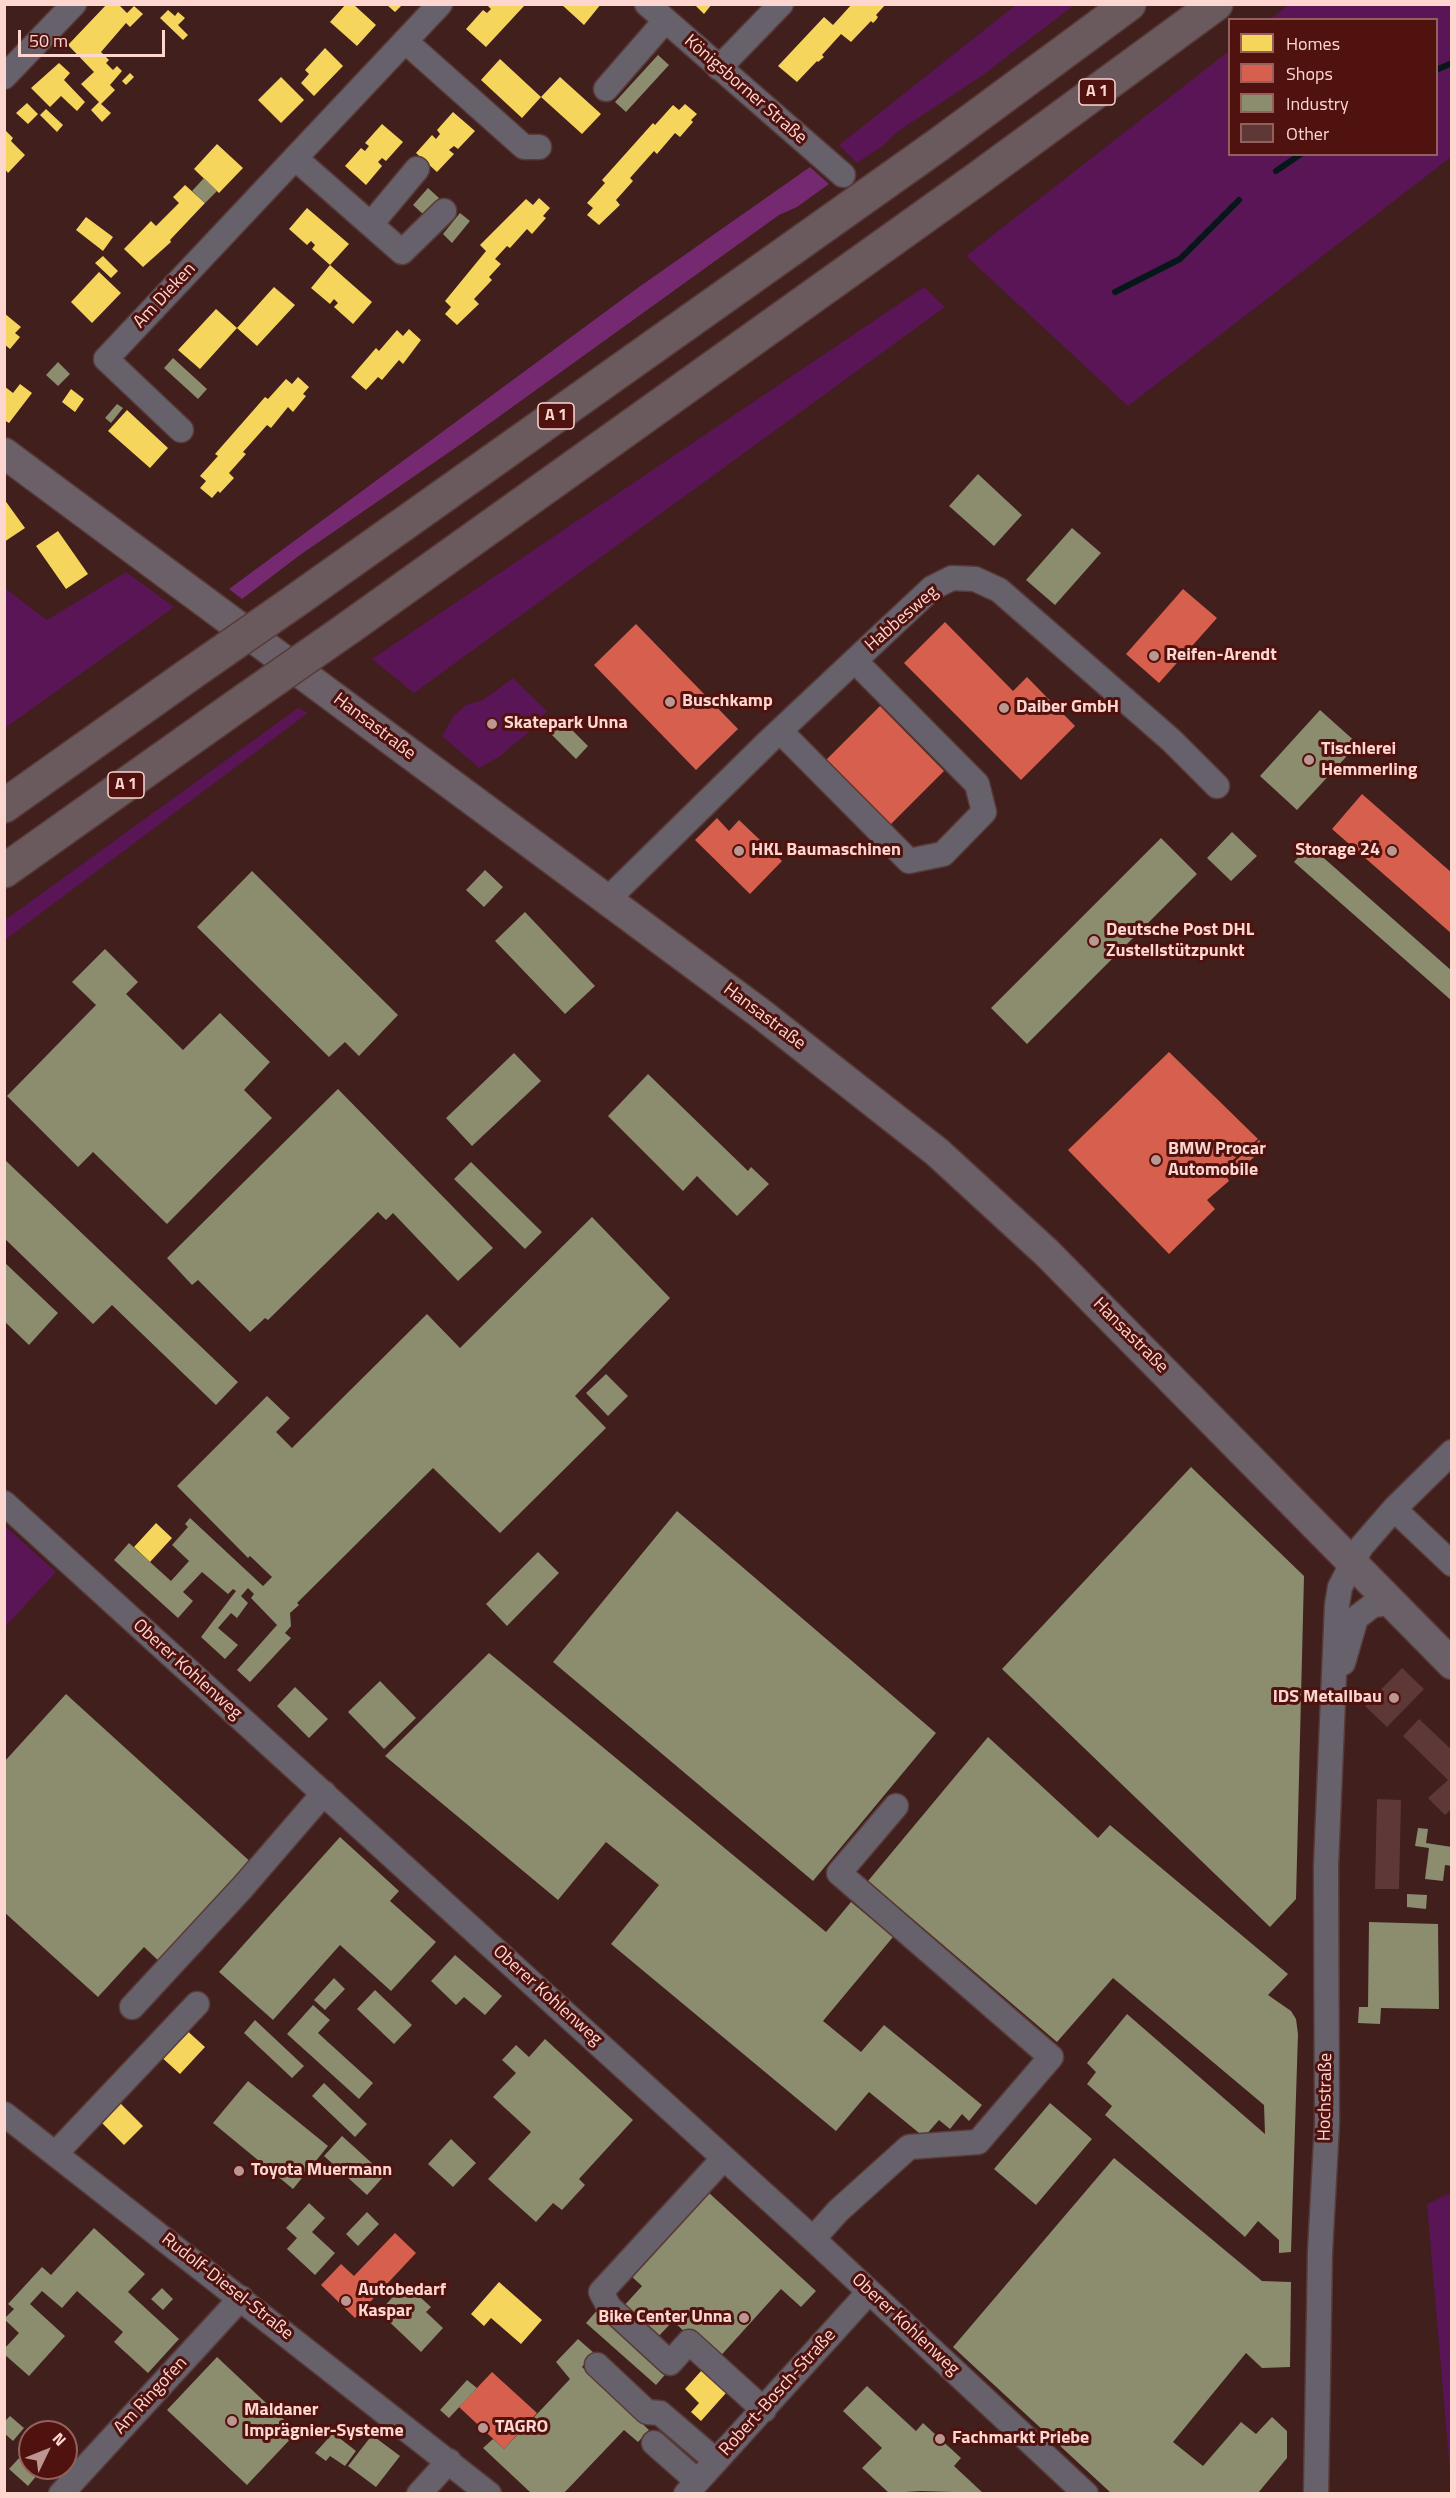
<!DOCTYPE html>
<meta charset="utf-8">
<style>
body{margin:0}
#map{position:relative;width:1456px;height:2498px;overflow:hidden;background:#401f1d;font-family:"Titillium Web",sans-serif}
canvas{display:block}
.frame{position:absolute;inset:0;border:6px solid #fed6d0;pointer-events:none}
.legend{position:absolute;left:1228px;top:18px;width:210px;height:138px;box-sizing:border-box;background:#4f120e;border:2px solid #95605c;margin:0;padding:8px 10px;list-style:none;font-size:18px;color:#fed6d0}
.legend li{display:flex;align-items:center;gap:12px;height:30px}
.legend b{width:30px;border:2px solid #95605c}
.north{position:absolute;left:18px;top:2420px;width:60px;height:60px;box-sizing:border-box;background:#4f120e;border:2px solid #95605c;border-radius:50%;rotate:47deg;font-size:16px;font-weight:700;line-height:24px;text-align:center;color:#fed6d0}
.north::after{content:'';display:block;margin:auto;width:21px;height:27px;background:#bc9691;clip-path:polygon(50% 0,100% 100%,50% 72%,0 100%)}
.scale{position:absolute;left:18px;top:30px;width:147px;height:27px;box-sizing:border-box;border:3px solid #fed6d0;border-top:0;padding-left:8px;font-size:18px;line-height:21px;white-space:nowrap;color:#fed6d0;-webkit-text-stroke:4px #4f120e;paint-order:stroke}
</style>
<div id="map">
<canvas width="1456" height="2498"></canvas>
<div class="frame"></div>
<ul class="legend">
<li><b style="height:16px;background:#f6d55c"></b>Homes</li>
<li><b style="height:16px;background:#d6604d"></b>Shops</li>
<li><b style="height:16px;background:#8c8c6e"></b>Industry</li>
<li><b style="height:16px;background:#5e3836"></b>Other</li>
</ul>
<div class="north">N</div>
<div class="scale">50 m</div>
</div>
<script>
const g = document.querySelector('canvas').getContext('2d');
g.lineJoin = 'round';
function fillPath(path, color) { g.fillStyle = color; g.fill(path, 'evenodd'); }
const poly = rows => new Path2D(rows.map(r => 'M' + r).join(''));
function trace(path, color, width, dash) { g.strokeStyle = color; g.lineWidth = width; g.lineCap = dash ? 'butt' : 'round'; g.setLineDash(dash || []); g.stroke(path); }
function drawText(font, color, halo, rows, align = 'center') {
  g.font = font + ' "Titillium Web",sans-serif'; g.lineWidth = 6; g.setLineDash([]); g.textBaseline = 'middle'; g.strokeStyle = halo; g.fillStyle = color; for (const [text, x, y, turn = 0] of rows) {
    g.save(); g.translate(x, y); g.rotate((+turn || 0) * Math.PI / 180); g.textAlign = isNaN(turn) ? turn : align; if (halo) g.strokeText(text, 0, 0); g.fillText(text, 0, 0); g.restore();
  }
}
fillPath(poly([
 [1016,5,1074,5,983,75,897,132,884,145,857,163,839,145],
 [1289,5,1451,5,1451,157,1128,406,966,256,1229,51,1230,154,1436,154,1436,20,1270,19],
 [924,287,945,307,414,693,372,659],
 [126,572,174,607,5,728,5,588,47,620],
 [513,678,547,711,530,731,499,757,479,768,442,736,453,717,466,705,483,700],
 [298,708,308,713,5,940,5,920],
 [4,1525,56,1572,5,1627,4,1627],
 [1451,2193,1451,2484,1427,2204]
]), '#591555');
fillPath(poly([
 [810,167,829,184,797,207,779,215,461,444,300,555,242,599,229,589,639,287]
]), '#752971');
fillPath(poly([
 [107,4,118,4,127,13,134,6,143,14,130,27,126,23,101,52,109,60,106,63,113,70,117,66,122,71,110,85,115,90,101,104,111,113,102,122,91,110,99,102,81,84,94,72,68,45],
 [346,4,353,4,376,25,357,46,330,22],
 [486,4,524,6,486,47,466,29,483,10,487,13,491,9],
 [561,4,601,4,584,25],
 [694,4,712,4,704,14],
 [852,4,886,4,876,15,878,17,876,20,873,23,871,21,851,42,841,34,822,55,824,57,818,62,817,61,797,82,778,66,824,17,833,25],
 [387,5,402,5,395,12],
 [168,10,175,16,178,12,185,18,178,25,188,35,183,40,160,18],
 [325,48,343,66,314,96,301,83,309,74,305,70],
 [500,59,541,97,522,118,481,80],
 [59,63,70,73,64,80,85,102,77,111,61,96,50,107,31,88],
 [130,73,134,77,126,85,122,81],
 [281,77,304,100,281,123,258,100],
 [560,77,601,114,582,134,541,97],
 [27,103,38,114,28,124,16,113],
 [685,104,697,114,691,120,693,122,680,137,675,133,657,154,654,151,630,178,633,181,616,200,620,205,599,225,587,215,593,208,587,203,605,183,602,180,653,123,655,125,673,105,679,110],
 [46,109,63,125,57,132,40,115],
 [453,112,475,131,458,149,454,146,449,150,454,154,437,172,416,153,432,135,436,139,440,134,437,130],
 [382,124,403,142,386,161,382,158,378,162,382,166,366,185,345,166,361,148,365,151,369,146,365,143],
 [5,130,13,138,11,141,25,155,8,173,5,169],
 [217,144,243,168,219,193,194,169],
 [185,185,205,203,170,240,171,242,143,267,124,249,151,221,156,226,179,203,173,197],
 [539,198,550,208,543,216,546,218,532,234,527,229,510,248,507,246,495,259,501,264,489,277,492,280,474,299,479,304,457,325,445,314,451,307,445,301,486,251,480,245,526,199,533,205],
 [307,208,349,244,330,265,312,249,315,245,311,241,307,245,289,229],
 [86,217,113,237,103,251,76,230],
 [103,256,118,271,111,278,95,263],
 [330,265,372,302,353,324,334,307,338,303,334,299,330,304,311,288],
 [99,272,121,293,92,323,71,302],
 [274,287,295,305,257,346,237,328,200,369,178,350,216,309,237,328],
 [4,313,21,327,15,333,20,337,10,349,4,344],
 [409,329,421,340,403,364,399,360,382,380,378,377,366,390,351,377,376,348,379,351,397,330,403,336],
 [298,377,309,387,303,394,306,396,293,412,288,407,271,428,267,425,243,452,246,454,229,473,234,478,220,493,218,491,212,498,200,488,206,481,200,476,218,456,215,454,265,397,268,399,286,379,292,384],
 [20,384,32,393,9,423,4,420,4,386,13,393],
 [71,389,84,399,75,412,62,402],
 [127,410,168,448,150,468,108,431],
 [4,499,25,528,4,542],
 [58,531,88,574,66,589,36,546],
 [156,1523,172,1538,150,1562,134,1547],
 [183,2027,205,2047,180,2074,158,2054],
 [119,2102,143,2126,124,2145,100,2121],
 [499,2282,542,2320,521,2344,491,2318,484,2326,471,2314],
 [702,2370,726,2393,701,2421,691,2412,699,2403,685,2389]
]), '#f6d55c');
fillPath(poly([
 [1183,589,1217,618,1159,683,1126,654],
 [945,622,1013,691,1027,677,1075,726,1021,780,904,663],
 [636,624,738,729,696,770,594,665],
 [880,706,944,771,890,825,826,760],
 [1362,794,1452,873,1452,934,1332,829],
 [717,818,729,831,739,820,782,861,750,894,695,840],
 [1169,1052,1258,1139,1222,1169,1229,1181,1207,1200,1215,1209,1169,1254,1068,1150],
 [1259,1140,1265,1147,1231,1178,1224,1171],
 [395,2233,416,2253,355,2318,321,2285,341,2264,354,2276],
 [492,2372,537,2413,504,2449,459,2407]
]), '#d6604d');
fillPath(poly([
 [658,55,669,65,626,112,615,102],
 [204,178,217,191,205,203,192,191],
 [428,188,439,198,424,215,413,205],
 [460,213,470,221,452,243,443,234],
 [173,358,207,389,198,399,164,368],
 [58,362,70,374,58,386,46,375],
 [117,404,123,408,111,423,105,418],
 [978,474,1022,515,994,546,949,506],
 [1072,528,1101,553,1055,605,1026,580],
 [1320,710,1358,744,1297,810,1260,776],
 [561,719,588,746,576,759,549,732],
 [1232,832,1257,856,1231,881,1207,858],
 [1161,838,1197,874,1027,1044,991,1008],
 [1309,845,1452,971,1452,1001,1294,862],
 [485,870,503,887,484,907,466,890],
 [252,871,398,1015,359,1056,345,1042,329,1057,197,927],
 [525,912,595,986,565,1014,495,941],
 [105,949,138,982,126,994,183,1050,220,1013,270,1062,244,1090,272,1118,167,1224,93,1152,78,1167,7,1096,96,1005,72,982],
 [514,1053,541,1081,472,1146,446,1118],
 [648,1074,748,1171,751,1167,769,1184,737,1216,697,1176,683,1191,608,1116],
 [338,1089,493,1248,458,1281,393,1213,386,1220,378,1212,268,1320,265,1318,250,1332,198,1280,192,1285,167,1258],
 [4,1159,238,1382,216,1405,112,1305,93,1324,4,1238],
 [471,1162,542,1232,525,1249,454,1179],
 [592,1217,670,1298,575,1396,606,1428,500,1533,433,1468,297,1603,299,1605,290,1613,291,1626,285,1633,291,1638,250,1682,237,1670,277,1625,251,1598,254,1594,248,1588,241,1596,248,1603,237,1618,231,1613,218,1628,238,1645,225,1659,201,1637,236,1591,233,1589,228,1594,202,1572,183,1592,193,1601,178,1618,114,1560,129,1543,171,1581,189,1561,172,1545,188,1527,185,1524,190,1518,263,1586,272,1577,250,1556,248,1558,177,1486,267,1396,290,1418,276,1432,292,1448,427,1314,460,1348],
 [4,1262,58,1313,29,1345,4,1321],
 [606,1374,628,1396,608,1416,586,1393],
 [1191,1467,1304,1576,1296,1899,1270,1927,1002,1669],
 [677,1511,936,1733,813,1881,553,1662],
 [538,1552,559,1573,507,1626,486,1604],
 [489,1653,826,1932,851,1902,893,1937,823,2021,861,2052,884,2025,982,2105,969,2121,962,2114,950,2129,939,2120,924,2137,869,2092,836,2131,611,1944,659,1885,606,1842,558,1900,385,1756],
 [380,1681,416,1718,384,1749,348,1712],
 [295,1687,328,1719,309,1738,277,1706],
 [66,1694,254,1865,163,1965,144,1947,98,1997,4,1912,4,1762],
 [988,1737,1098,1838,1110,1825,1288,1974,1268,1995,1291,2011,1296,2019,1298,2034,1291,2252,1279,2253,1279,2240,1258,2221,1245,2237,1105,2115,1112,2106,1087,2084,1096,2072,1087,2063,1127,2014,1265,2134,1264,2105,1113,1978,1057,2042,868,1881],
 [1418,1828,1428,1829,1426,1843,1452,1847,1452,1866,1445,1865,1443,1881,1425,1879,1429,1848,1415,1846],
 [340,1837,399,1891,390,1901,436,1942,391,1991,340,1945,273,2020,219,1972],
 [1407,1894,1427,1895,1426,1909,1407,1907],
 [1369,1922,1438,1924,1439,2009,1381,2008,1380,2024,1358,2023,1359,2007,1368,2007],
 [455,1955,502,1996,485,2015,464,1997,456,2005,431,1981],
 [334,1978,345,1989,325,2010,314,2000],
 [375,1990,412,2025,394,2044,357,2009],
 [313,2005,330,2020,318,2033,373,2083,359,2099,287,2034],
 [255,2020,304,2066,292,2078,244,2033],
 [545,2039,633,2120,579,2179,585,2185,562,2210,553,2203,536,2222,488,2179,531,2132,493,2097,516,2073,502,2060,516,2045,529,2057],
 [248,2081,328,2146,293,2189,213,2123],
 [324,2083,367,2124,355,2137,312,2096],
 [1050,2103,1092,2139,1036,2205,994,2169],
 [342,2136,385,2175,367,2195,324,2156],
 [451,2139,476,2163,453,2187,428,2164],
 [1114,2158,1262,2281,1291,2282,1290,2367,1262,2368,1246,2353,1173,2442,1203,2466,1241,2422,1256,2434,1272,2417,1287,2431,1287,2458,1258,2493,1111,2493,953,2347],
 [708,2192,816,2291,801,2307,781,2289,716,2361,673,2321,656,2339,622,2308,642,2286,631,2276],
 [309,2203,325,2218,312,2232,335,2253,315,2275,287,2249,297,2238,286,2228],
 [367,2212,379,2224,358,2246,346,2234],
 [94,2228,145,2274,128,2292,179,2339,148,2373,114,2342,123,2332,77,2291,62,2308,42,2291,30,2304,65,2336,29,2376,4,2354,4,2349,19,2333,4,2319,14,2309,8,2304,42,2267,51,2275],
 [409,2287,431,2307,426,2312,443,2328,421,2352,379,2312,401,2288,405,2292],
 [162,2288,173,2299,163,2310,151,2299],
 [600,2307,670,2369,656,2385,586,2323],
 [578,2339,594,2353,582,2367,649,2430,638,2442,624,2430,564,2493,531,2493,483,2448,493,2439,504,2449,570,2379,556,2362],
 [217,2357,297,2432,247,2485,167,2410],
 [467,2380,477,2388,449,2418,440,2410],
 [867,2386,916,2431,923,2423,961,2458,954,2466,983,2493,921,2491,889,2493,862,2468,882,2448,843,2411],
 [10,2416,24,2428,13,2441,4,2433,4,2422],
 [333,2433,356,2451,345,2466,330,2456,326,2461,315,2453],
 [372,2435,400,2456,376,2487,348,2466],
 [20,2457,38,2474,28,2486,9,2469]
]), '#8c8c6e');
trace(poly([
 [1436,70,1452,63],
 [1276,171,1301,154],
 [1115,292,1180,259,1239,200]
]), '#06171a', 6);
fillPath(poly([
 [1402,1668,1424,1689,1387,1727,1365,1706],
 [1419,1719,1452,1750,1452,1808,1445,1815,1428,1798,1448,1780,1403,1736],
 [1377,1799,1401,1800,1399,1889,1375,1889]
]), '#5e3836');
const minor = poly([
 [647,4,843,175],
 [405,41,524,147,539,147],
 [719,68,781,4],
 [4,77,74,4],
 [606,89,665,21],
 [295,158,402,252,444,211],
 [371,224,417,169],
 [181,430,106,359,440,4],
 [780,731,909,861,943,854,984,812,977,784,855,661],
 [607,900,768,742,932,588,952,578,975,579,999,590,1171,740,1217,786],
 [4,1503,813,2239,1086,2494],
 [1394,1509,1452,1564],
 [1343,1663,1356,1618,1373,1605,1391,1603],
 [132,2007,242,1888,324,1793],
 [4,2114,489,2494],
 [56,2153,197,2004],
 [724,2158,601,2292,609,2307,670,2363,689,2342,764,2410],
 [813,2239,838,2211,909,2147,978,2142,1051,2057,839,1873,896,1806],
 [597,2365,647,2412,660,2413,716,2461],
 [654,2443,697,2481],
 [61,2494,241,2298],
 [419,2494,449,2461],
 [686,2494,869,2292],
 [1316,2494,1320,2252,1327,2123,1326,1865,1337,1605,1340,1587,1361,1547,1394,1509,1452,1452]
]);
const major = poly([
 [4,453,760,1013,937,1152,1047,1253,1452,1664]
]);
const highway = poly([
 [295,601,938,145,1129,4],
 [347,629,977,179,1216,4],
 [4,806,190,674],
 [4,871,248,698]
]);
trace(minor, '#583b39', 27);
trace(major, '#583b39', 33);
trace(highway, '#583b39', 36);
trace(minor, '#67616c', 24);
trace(major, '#6b6068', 30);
trace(highway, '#6a5a5e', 33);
const highwayBridge = poly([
 [190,674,295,601],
 [248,698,347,629]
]);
trace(highwayBridge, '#583b39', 36, []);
trace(highwayBridge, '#6a5a5e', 33);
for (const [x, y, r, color] of [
 [1154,656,6,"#bc9691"],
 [670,702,6,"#bc9691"],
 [1004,708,6,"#bc9691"],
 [492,724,6,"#bc9691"],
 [1309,760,6,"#bc9691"],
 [739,851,6,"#bc9691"],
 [1392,851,6,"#bc9691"],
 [1094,941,6,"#bc9691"],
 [1156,1160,6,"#bc9691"],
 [1394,1698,6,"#bc9691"],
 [239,2171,6,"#bc9691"],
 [346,2301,6,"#bc9691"],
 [744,2318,6,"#bc9691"],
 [232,2421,6,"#bc9691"],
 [483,2428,6,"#bc9691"],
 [940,2439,6,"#bc9691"]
]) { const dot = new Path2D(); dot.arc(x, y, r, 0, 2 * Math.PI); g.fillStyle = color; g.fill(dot); trace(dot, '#4f120e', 2); }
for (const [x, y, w] of [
 [1097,92,36],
 [556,416,36],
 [126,785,36]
]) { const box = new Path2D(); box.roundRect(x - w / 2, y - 13, w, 26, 4.5); g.fillStyle = '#4f120e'; g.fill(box); trace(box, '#fed6d0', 1.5); }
drawText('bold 16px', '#fed6d0', null, [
 ["A 1",1097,92],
 ["A 1",556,416],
 ["A 1",126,785]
]);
drawText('18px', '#fed6d0', '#4f120e', [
 ["Königsborner Straße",745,90,41],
 ["Am Dieken",165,296,-47],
 ["Habbesweg",902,619,-41],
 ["Hansastraße",374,727,37],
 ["Hansastraße",764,1017,37],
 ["Hansastraße",1130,1336,45],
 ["Oberer Kohlenweg",187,1670,42],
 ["Oberer Kohlenweg",547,1996,42],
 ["Hochstraße",1326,2097,-89],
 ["Rudolf-Diesel-Straße",227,2287,38],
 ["Oberer Kohlenweg",905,2325,43],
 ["Robert-Bosch-Straße",778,2393,-48],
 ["Am Ringofen",151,2396,-47]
]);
drawText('bold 18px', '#fed6d0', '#4f120e', [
 ["Reifen-Arendt",1166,656],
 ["Buschkamp",682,702],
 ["Daiber GmbH",1016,708],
 ["Skatepark Unna",504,724],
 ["Tischlerei",1321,750],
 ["Hemmerling",1321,771],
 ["HKL Baumaschinen",751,851],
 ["Storage 24",1380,851,"right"],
 ["Deutsche Post DHL",1106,931],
 ["Zustellstützpunkt",1106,952],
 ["BMW Procar",1168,1150],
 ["Automobile",1168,1171],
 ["IDS Metallbau",1382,1698,"right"],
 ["Toyota Muermann",251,2171],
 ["Autobedarf",358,2291],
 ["Kaspar",358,2312],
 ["Bike Center Unna",732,2318,"right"],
 ["Maldaner",244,2411],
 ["Imprägnier-Systeme",244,2432],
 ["TAGRO",495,2428],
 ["Fachmarkt Priebe",952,2439]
], 'left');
</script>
